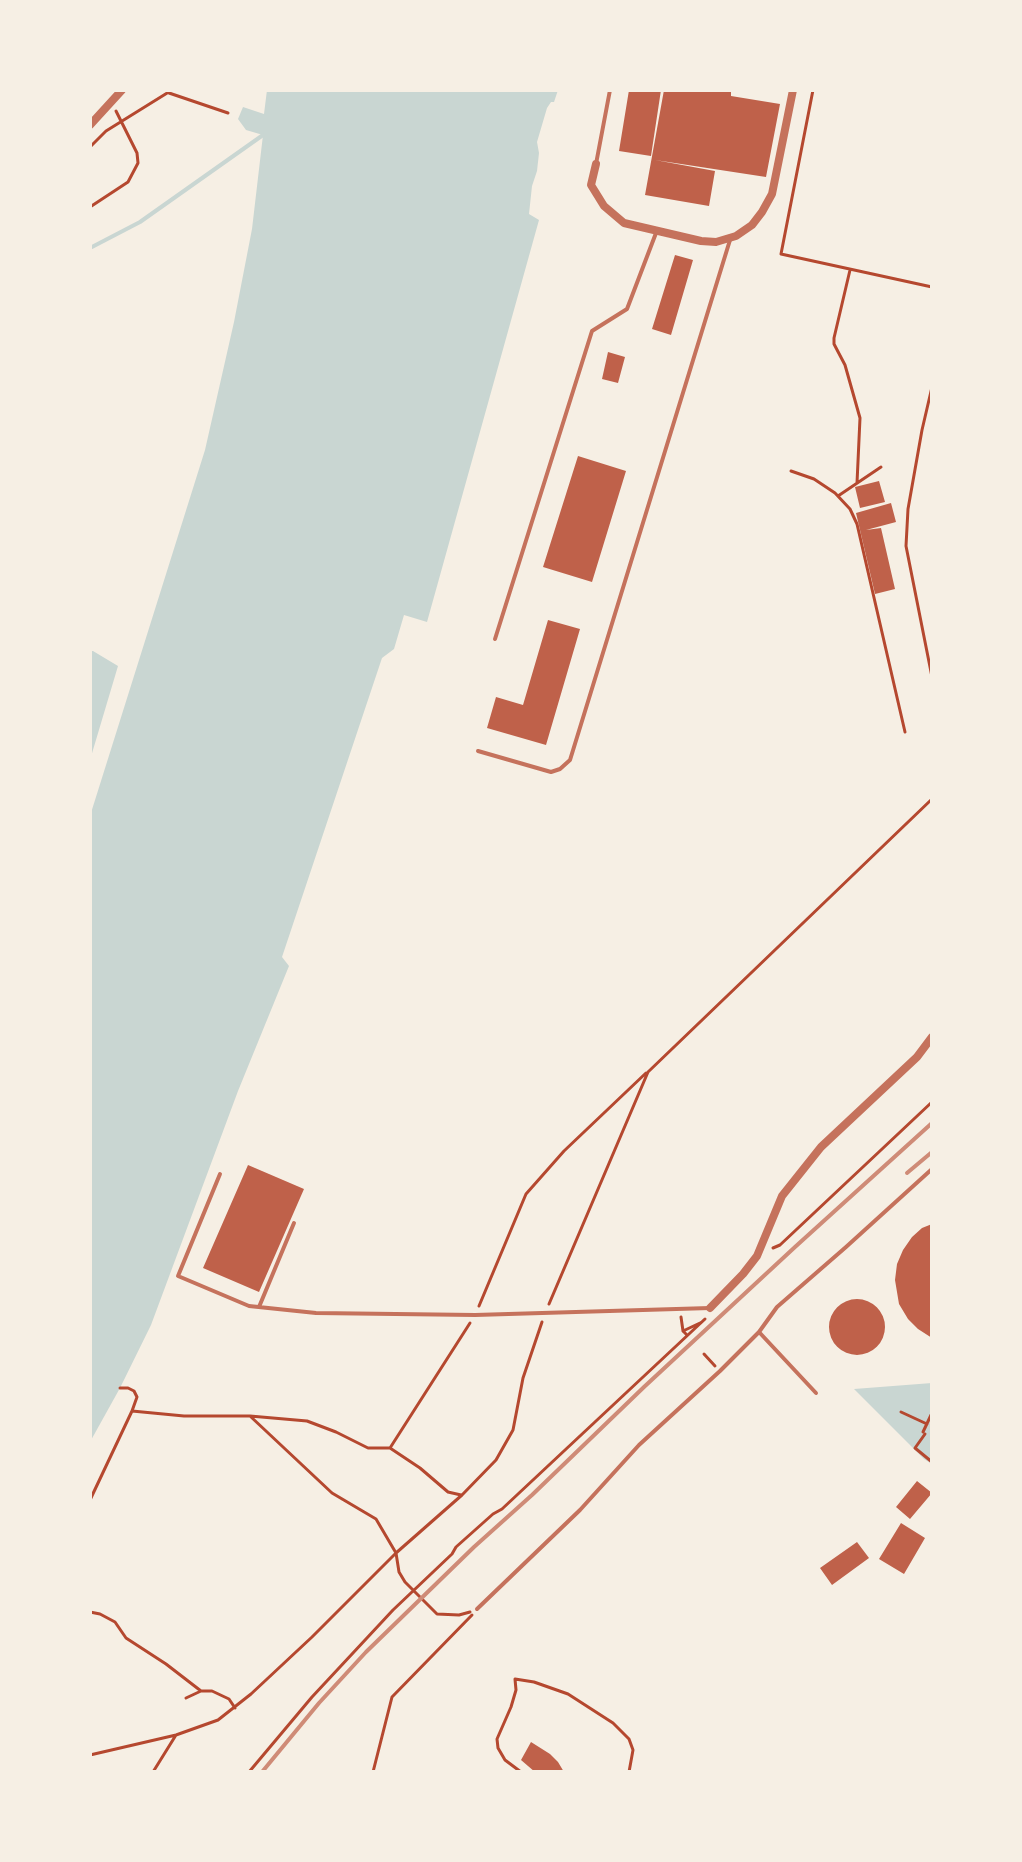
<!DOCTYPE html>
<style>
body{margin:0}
#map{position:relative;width:1022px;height:1862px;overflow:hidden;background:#f6efe4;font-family:"IBM Plex Sans",sans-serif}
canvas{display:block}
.frame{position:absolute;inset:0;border:92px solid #f6efe4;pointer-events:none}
</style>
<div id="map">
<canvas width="1022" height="1862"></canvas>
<div class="frame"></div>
</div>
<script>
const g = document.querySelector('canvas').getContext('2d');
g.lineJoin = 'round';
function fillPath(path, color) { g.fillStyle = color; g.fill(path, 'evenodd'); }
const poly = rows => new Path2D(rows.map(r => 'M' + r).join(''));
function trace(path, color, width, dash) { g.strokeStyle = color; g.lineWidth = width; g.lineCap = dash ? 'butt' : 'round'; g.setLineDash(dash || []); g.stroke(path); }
fillPath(poly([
 [267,90,558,90,554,102,551,102,547,108,537,142,539,153,537,171,532,186,529,214,539,220,427,622,404,615,394,649,382,658,282,957,289,966,238,1091,151,1325,120,1388,90,1442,90,816,205,450,234,322,252,229,263,135,246,130,238,119,243,107,264,114],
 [90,651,93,651,118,666,90,760],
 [932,1383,932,1464,924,1459,854,1389]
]), '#c9d6d2');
trace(poly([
 [90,248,140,222,263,135]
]), '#c9d6d2', 4);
fillPath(poly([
 [629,90,661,90,651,156,619,151],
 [664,90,731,90,731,96,780,104,766,177,655,160,715,171,709,206,645,195],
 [675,255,693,260,671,335,652,329],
 [608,352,625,357,618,383,602,379],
 [578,456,626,471,592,582,543,567],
 [879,481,885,502,860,508,855,487],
 [891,503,896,522,866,530,881,528,895,589,875,594,856,513],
 [548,620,580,629,546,745,487,728,496,697,523,705],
 [248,1165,304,1189,259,1292,203,1268],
 [932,1224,932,1338,918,1329,908,1319,899,1304,895,1280,897,1264,903,1250,912,1237,922,1228],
 '829 1327a28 28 0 1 1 56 0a28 28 0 1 1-56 0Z',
 [917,1481,932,1493,910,1519,896,1507],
 [901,1523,925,1538,904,1574,879,1559],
 [857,1542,869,1558,832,1585,820,1568],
 [531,1742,550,1754,558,1762,564,1772,535,1772,521,1760]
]), '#bf614a');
trace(poly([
 [813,90,781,254,932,287],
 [169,93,228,113],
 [90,147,106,131,172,90],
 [90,207,128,182,138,163,137,153,116,111],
 [850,270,834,338,834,344,845,365,860,418,857,483],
 [932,387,922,430,908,509,906,546,932,677],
 [791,471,814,479,835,493,850,509,857,524,905,732],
 [838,496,881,467],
 [773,1248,780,1245,932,1102],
 [549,1304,648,1072,932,799],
 [479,1306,526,1194,564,1151,646,1073],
 [681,1317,683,1331,686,1334],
 [683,1331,700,1323],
 [704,1354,715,1366],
 [120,1388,128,1388,134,1391,137,1397,132,1411],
 [901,1412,927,1424],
 [250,1416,307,1421,336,1432,368,1448,390,1448,420,1468,448,1492,461,1495],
 [923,1432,931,1415],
 [925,1434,915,1448,932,1462],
 [390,1448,470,1323],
 [90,1500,132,1411,184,1416,250,1416,332,1493,376,1519,396,1553,399,1572,405,1582,437,1614,459,1615,470,1612],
 [90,1612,100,1614,115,1622,126,1638,166,1664,201,1691],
 [186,1698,201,1691,212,1691,229,1699,235,1708],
 [90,1755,176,1735,218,1720,251,1694,312,1637,396,1553,462,1495,496,1460,513,1430,523,1378,542,1322],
 [153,1772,176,1735],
 [249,1772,312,1697,393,1610,452,1554,456,1547,493,1514,502,1509,705,1319],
 [373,1772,392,1697,472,1615],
 [521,1772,505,1760,498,1748,497,1739,511,1707,516,1690,515,1679,534,1682,568,1694,613,1723,629,1739,633,1750,629,1772]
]), '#b5482f', 3);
trace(poly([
 [596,164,610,90],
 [495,639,592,331,627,309,656,233],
 [478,751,551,772,560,769,570,760,730,240],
 [220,1174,178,1276,249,1306,316,1313,475,1315,710,1308],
 [259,1307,294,1223],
 [759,1332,816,1393],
 [477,1609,580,1510,639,1445,720,1371,759,1332,777,1307,846,1247,932,1169]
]), '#c5725c', 4);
trace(poly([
 [90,125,122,90],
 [596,164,591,185,604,206,624,223,701,241,716,242,736,236,752,225,762,212,772,194,793,90],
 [710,1308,743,1274,757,1256,782,1196,821,1147,917,1057,932,1037]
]), '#c5725c', 8);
trace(poly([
 [907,1173,932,1152],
 [262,1772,319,1703,366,1652,474,1547,532,1495,644,1387,795,1247,932,1123]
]), '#cf8b77', 4);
</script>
